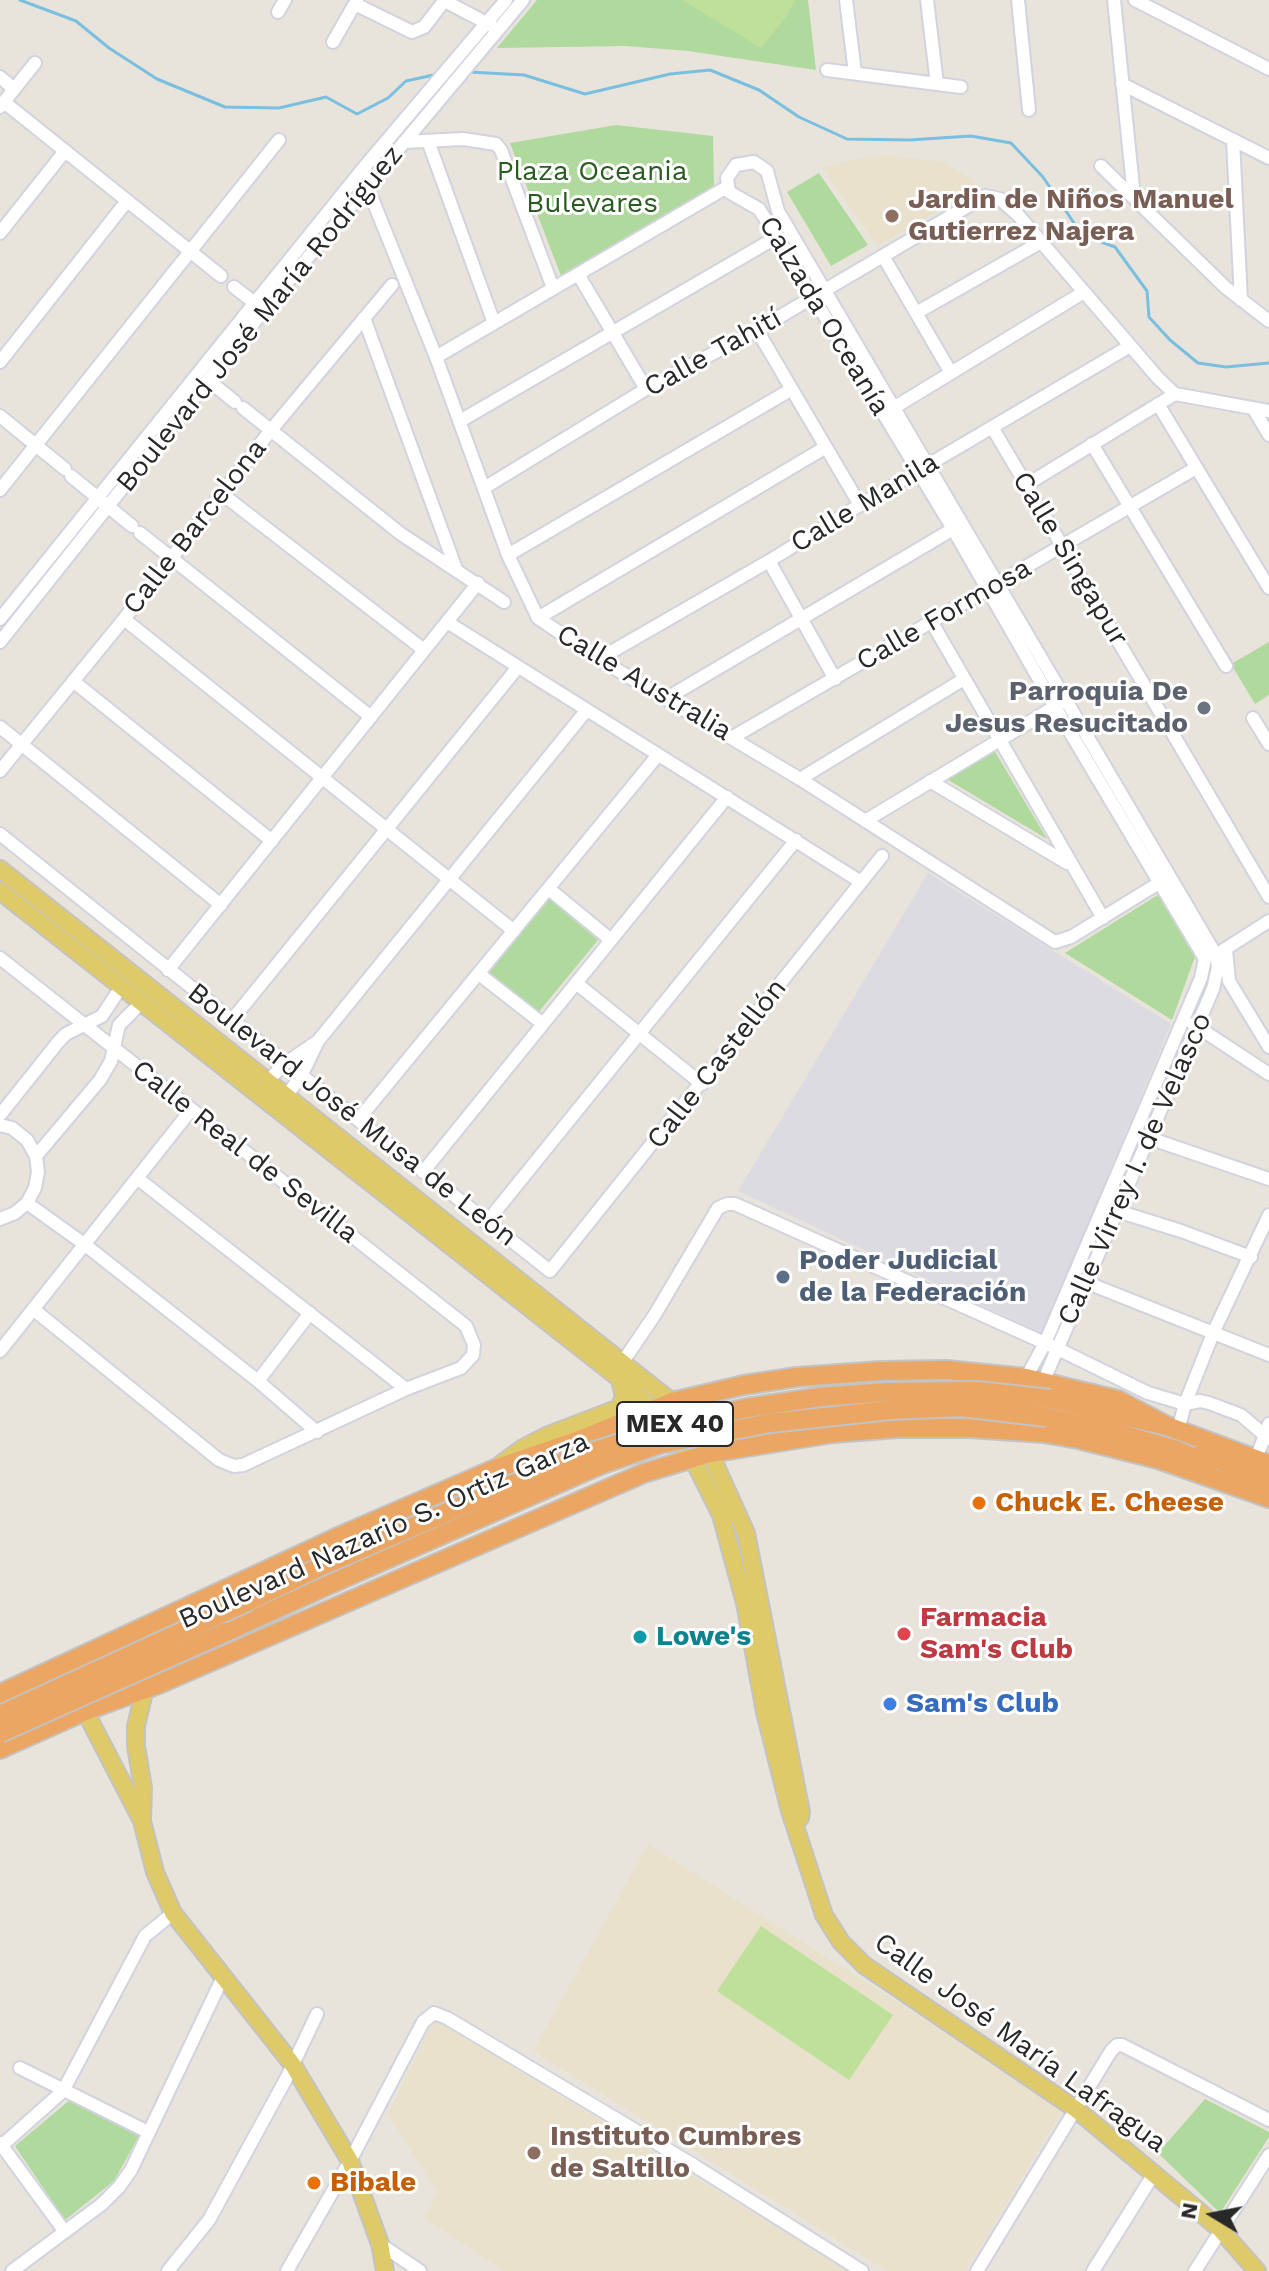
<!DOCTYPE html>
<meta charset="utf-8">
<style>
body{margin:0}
#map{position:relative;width:1269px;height:2271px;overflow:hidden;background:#e9e4db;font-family:"Work Sans",sans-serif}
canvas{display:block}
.north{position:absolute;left:1173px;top:2175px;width:80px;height:80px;-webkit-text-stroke:6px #fff;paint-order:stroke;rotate:280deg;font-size:22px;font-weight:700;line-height:32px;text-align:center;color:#282828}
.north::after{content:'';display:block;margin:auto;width:28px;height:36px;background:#282828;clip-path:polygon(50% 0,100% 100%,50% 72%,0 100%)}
</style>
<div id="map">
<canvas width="1269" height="2271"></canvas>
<div class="north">N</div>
</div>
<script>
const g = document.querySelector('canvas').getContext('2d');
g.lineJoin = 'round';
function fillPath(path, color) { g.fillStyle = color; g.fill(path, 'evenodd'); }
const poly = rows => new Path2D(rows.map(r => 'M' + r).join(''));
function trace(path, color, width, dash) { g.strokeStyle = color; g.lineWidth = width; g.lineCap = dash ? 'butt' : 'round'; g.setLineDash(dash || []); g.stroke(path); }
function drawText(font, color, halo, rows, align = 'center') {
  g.font = font + ' "Work Sans",sans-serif'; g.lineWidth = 6; g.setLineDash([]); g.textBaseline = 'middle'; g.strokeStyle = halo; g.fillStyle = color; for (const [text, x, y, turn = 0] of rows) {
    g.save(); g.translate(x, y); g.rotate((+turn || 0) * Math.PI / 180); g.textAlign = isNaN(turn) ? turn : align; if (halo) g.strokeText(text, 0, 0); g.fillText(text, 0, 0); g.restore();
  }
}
fillPath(poly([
 [928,873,1171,1024,1042,1333,738,1191]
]), '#dddbe2');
fillPath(poly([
 [891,156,943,162,981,186,877,246,822,168,865,157],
 [648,1844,1064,2108,966,2271,887,2271,533,2051],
 [434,2019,849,2271,503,2271,424,2218,437,2192,388,2114]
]), '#e9e1cc');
fillPath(poly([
 [537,0,808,0,816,70,688,51,626,46,497,48],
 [616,125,713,136,714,186,561,276,510,143],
 [819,173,868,245,831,266,787,192],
 [1269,642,1269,695,1255,704,1231,664],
 [994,750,1047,839,945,778],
 [1161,893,1197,951,1172,1020,1065,953],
 [548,898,598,940,537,1014,487,973],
 [71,2099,140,2134,114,2181,65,2220,15,2146],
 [1205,2099,1269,2132,1269,2137,1220,2213,1158,2153]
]), '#afd99d');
fillPath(poly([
 [682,0,795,0,786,17,761,48],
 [761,1926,893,2015,849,2080,717,1991]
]), '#bee09a');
trace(poly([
 [20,0,76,21,109,48,157,79,225,107,279,108,326,97,357,114,388,98,406,81,438,74],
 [469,72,524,75,585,94,670,74,710,70,759,90,799,117,847,139,909,140,971,136,1011,143,1043,177,1082,235,1115,247,1147,291,1149,317,1170,340,1198,363,1226,367,1269,363]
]), '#79bfe0', 3);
const minor = poly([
 [443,0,492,26],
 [846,0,855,73],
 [927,0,937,84],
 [1018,0,1029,110],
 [1114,0,1134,197],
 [1135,0,1269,69],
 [355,4,412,32,424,27,444,1],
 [278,12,285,0],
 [333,42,357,0],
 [827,70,961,87],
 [0,77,14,89],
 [1122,84,1269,158],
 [4,102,221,276],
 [0,107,35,63],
 [1233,140,1241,300],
 [428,141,494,323],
 [404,142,463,139,496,144,501,150,553,288],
 [1101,166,1225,287,1269,321],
 [361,171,436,357,508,555,538,618,599,659,800,779,1055,942,1071,937,1159,883],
 [0,233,65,151],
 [883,256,951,373],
 [578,274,646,389],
 [234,287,260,307],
 [916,313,1041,242],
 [364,318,456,569],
 [757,330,860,505],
 [436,357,727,187],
 [0,362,127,201],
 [208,380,235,402],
 [1175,394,1269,411],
 [1158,404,1269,588],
 [895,407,1084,292],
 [243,408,401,534,504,602],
 [1253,408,1269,435],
 [0,416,65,469],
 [460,421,777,237],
 [992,427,1269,897],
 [1092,444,1226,666],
 [71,476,132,526],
 [1026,485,1175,394],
 [484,488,646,389,757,330,985,196,1000,199,1018,215,1158,378,1175,394],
 [0,490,279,140],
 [222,494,424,650],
 [140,533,371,717],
 [508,555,792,389],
 [769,561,835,679],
 [538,618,826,447],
 [0,619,361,171,506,0],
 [124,619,514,931],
 [931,621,1103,918],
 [447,622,861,882],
 [0,642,264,310,523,0],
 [599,659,769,561,860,505,1130,346],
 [73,681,272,841],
 [667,698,953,529],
 [1253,718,1269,744],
 [0,727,221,905],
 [733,737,1196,468],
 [0,771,124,619,271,430,392,285],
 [800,779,964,679],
 [930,781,1067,863],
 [865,821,1061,703],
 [0,834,286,1063],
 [549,889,611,940],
 [1226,950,1229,981,1269,1047],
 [1219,953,1269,921],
 [0,958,466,1326,474,1345,473,1355,461,1368,406,1389,243,1465,234,1466,219,1460,33,1309],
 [168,970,478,583],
 [479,974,543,1024],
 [576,983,702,1084],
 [232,1020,518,667],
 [1193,1024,1269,1074],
 [301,1075,550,1271,882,856],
 [268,1081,283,1065,318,1041],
 [286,1095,299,1080,318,1041,586,711],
 [0,1115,59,1041,66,1034,102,1016,121,987],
 [358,1120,658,755],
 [0,1125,12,1128,27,1140,36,1156,38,1172,35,1188,27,1203,15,1213,0,1219],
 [1143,1136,1269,1179],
 [36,1156,100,1080,111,1061,119,1025,141,1003],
 [423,1172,727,797],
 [137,1178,406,1389],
 [27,1203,84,1244,258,1381,317,1432],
 [1117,1211,1181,1231,1251,1257],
 [486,1223,796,840],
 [1085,1282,1269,1355],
 [0,1351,191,1110],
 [622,1363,654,1316,718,1208,727,1204,735,1204,1056,1348,1148,1393,1185,1404,1200,1401,1209,1403,1241,1415,1269,1439],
 [1026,1378,1045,1343,1183,1020,1201,978,1205,959],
 [258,1381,310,1313],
 [1043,1382,1213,989,1218,967,1216,955,778,211,767,171,754,162,736,165,727,178,729,192,759,209,777,237,953,529,1055,707,1205,959],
 [1178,1430,1185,1404,1214,1331,1269,1215],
 [1256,1459,1269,1424],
 [20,2068,148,2132],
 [0,2143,65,2232],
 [0,2147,63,2091,145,1936,173,1913],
 [380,2244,420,2271],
 [12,2271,102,2204,119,2187,131,2170,224,1975],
 [168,2271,209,2220,286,2079,317,2014],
 [287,2271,350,2161,423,2022,434,2013,447,2018,695,2166,862,2271],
 [977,2271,1111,2051,1117,2045,1122,2045,1269,2120],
 [1093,2271,1155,2172],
 [1195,2271,1269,2155]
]);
const major = poly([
 [0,869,672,1402,710,1453,746,1533,801,1812,800,1818],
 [0,891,620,1379,661,1418,692,1457,721,1515,745,1603,765,1712,790,1811,824,1915,841,1942,864,1965,1077,2110,1220,2229,1257,2271],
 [501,1464,523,1448,546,1436,619,1408,624,1397,620,1379],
 [65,1665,85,1711,142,1821,155,1872,173,1913,293,2065,350,2161,380,2244,385,2271],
 [142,1820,143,1788,136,1746,136,1726,145,1688]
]);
const highway = poly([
 [1050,1399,1167,1426,1269,1464],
 [1046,1417,1114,1432,1176,1450,1208,1464],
 [1198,1456,1220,1461,1269,1482],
 [249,1601,324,1565],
 [226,1632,326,1586],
 [0,1694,347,1533,495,1469,582,1439,672,1402,744,1385,797,1377,881,1371,947,1370,1026,1378,1118,1400,1167,1426],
 [0,1749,85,1711,159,1684,644,1473,710,1453,833,1433,898,1428,970,1428,1043,1433,1078,1439,1158,1459,1269,1498]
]);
trace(minor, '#d1d3df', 16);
trace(major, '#c3c3c3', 20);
trace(highway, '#c3c3c3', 22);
trace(minor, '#fff', 12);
trace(major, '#dfca69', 16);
trace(highway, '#eba664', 18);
const highwayBridge = poly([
 [324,1565,574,1458,677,1424,747,1408,820,1397,888,1392,978,1391,1050,1399],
 [326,1586,600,1465,660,1444,770,1423,890,1410,961,1407,1046,1417],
 [0,1715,249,1601],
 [0,1733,226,1632]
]);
trace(highwayBridge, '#c3c3c3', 22, []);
trace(highwayBridge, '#eba664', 18);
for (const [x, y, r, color] of [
 [892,216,8,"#8d6e63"],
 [1204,708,8,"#6b7280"],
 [783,1277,8,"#5c6f8a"],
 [979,1503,8,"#e8710a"],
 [904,1634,8,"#e0444e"],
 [640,1637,8,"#0f9aa8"],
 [890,1704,8,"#3f7fe0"],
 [534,2153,8,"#8d6e63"],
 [314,2183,8,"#e8710a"]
]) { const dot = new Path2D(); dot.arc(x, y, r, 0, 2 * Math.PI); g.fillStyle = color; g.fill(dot); trace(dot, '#fff', 3); }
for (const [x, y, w] of [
 [675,1424,116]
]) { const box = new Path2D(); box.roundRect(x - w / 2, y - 22, w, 44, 6); g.fillStyle = '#fff'; g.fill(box); trace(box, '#282828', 2); }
drawText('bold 26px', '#282828', null, [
 ["MEX 40",675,1424]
]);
drawText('28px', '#2a5b21', '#fff', [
 ["Plaza Oceania",592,172],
 ["Bulevares",592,204]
]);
drawText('bold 28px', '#785e54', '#fff', [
 ["Jardin de Niños Manuel",908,200],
 ["Gutierrez Najera",908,232],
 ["Instituto Cumbres",550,2137],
 ["de Saltillo",550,2169]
], 'left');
drawText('28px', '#282828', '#fff', [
 ["Calzada Oceanía",824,316,59],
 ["Boulevard José María Rodríguez",260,319,-51],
 ["Calle Tahití",713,353,-29],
 ["Calle Manila",865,503,-31],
 ["Calle Barcelona",195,527,-52],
 ["Calle Singapur",1070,559,59],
 ["Calle Formosa",944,615,-30],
 ["Calle Australia",644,683,31],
 ["Calle Castellón",717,1064,-52],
 ["Boulevard José Musa de León",352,1115,38],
 ["Calle Real de Sevilla",245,1152,38],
 ["Calle Virrey I. de Velasco",1135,1169,-66],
 ["Boulevard Nazario S. Ortiz Garza",384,1531,-24],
 ["Calle José María Lafragua",1020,2043,36]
]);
drawText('bold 28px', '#5b616d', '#fff', [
 ["Parroquia De",1188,692],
 ["Jesus Resucitado",1188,724]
], 'right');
drawText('bold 28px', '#4e5e75', '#fff', [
 ["Poder Judicial",799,1261],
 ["de la Federación",799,1293]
], 'left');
drawText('bold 28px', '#c56008', '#fff', [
 ["Chuck E. Cheese",995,1503],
 ["Bibale",330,2183]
], 'left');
drawText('bold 28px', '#be3a42', '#fff', [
 ["Farmacia",920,1618],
 ["Sam's Club",920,1650]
], 'left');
drawText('bold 28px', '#0d838f', '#fff', [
 ["Lowe's",656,1637]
], 'left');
drawText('bold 28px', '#366cbe', '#fff', [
 ["Sam's Club",906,1704]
], 'left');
</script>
